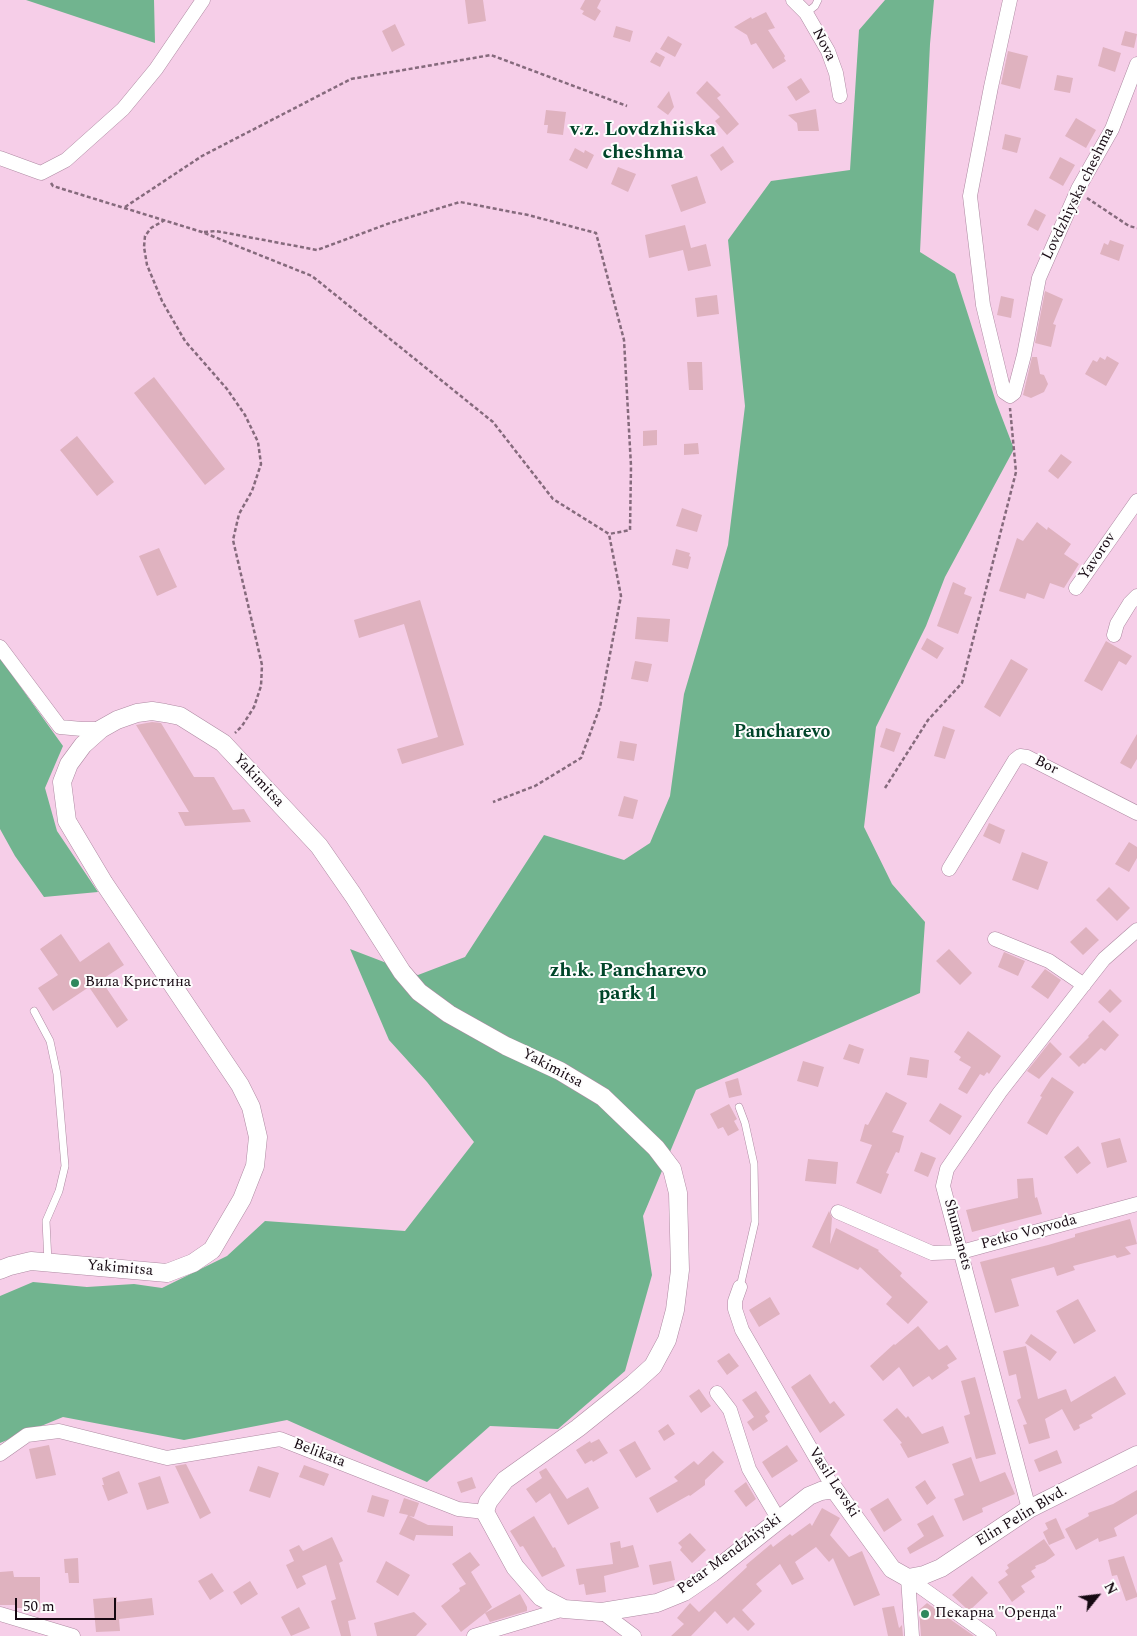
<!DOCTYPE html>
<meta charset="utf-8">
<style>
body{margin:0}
#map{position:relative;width:1137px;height:1636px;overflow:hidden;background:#f6cee8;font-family:Spectral,serif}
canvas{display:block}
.north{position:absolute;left:1072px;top:1571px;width:50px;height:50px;-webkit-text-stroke:4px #fdfdfd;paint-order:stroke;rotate:61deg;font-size:14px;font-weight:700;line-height:20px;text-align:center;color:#160912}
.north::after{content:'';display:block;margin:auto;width:18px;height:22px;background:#160912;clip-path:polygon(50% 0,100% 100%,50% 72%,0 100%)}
.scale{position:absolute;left:15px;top:1598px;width:101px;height:22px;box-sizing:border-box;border:2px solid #160912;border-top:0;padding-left:6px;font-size:15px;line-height:18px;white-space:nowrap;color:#160912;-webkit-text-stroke:4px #fdfdfd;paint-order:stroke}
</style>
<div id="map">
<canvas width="1137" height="1636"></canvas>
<div class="north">N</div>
<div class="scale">50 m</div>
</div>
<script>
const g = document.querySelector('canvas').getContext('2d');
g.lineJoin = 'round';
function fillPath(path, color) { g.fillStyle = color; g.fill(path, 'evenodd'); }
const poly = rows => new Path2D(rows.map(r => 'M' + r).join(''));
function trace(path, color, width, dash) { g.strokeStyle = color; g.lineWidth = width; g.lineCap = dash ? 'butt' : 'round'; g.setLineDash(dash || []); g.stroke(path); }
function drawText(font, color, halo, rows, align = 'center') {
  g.font = font + ' Spectral,serif'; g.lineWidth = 4; g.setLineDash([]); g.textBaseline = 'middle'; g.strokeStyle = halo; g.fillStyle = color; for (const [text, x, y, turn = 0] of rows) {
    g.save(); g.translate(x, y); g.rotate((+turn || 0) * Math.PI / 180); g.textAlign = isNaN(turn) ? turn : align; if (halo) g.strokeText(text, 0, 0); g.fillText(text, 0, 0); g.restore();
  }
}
fillPath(poly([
 [26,0,154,0,155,43],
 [885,0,934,0,930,44,920,252,955,274,996,402,1014,449,945,577,926,626,876,727,864,827,892,884,925,922,920,993,696,1090,643,1216,652,1275,625,1371,558,1429,490,1426,427,1482,287,1420,184,1440,63,1417,0,1443,0,1296,33,1282,87,1287,134,1284,162,1288,227,1256,265,1221,405,1231,474,1142,427,1082,389,1040,350,949,418,975,465,957,544,835,624,860,650,843,670,796,684,694,728,545,745,406,728,240,771,181,850,170,859,30],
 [0,658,63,746,45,788,57,831,98,892,44,897,15,856,0,829]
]), '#71b48f');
fillPath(poly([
 [465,0,483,0,486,21,468,24],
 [585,0,601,0,597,8,601,11,595,21,582,14,584,11,580,9],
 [766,12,775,28,768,30,785,56,784,58,786,61,773,69,756,43,751,45,747,35,734,27,751,17,752,19],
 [395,24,405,45,392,52,382,31],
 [616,26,633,31,630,42,613,37],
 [1125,31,1137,34,1134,48,1121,45],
 [668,36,682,44,675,57,660,49],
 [1103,47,1121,53,1115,72,1098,66],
 [1008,51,1028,56,1020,89,1001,84],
 [656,52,665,57,660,67,650,62],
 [1057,75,1073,78,1070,93,1054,90],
 [801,78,810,92,796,101,787,87],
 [707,81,721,95,717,98,739,124,727,135,715,121,720,117,696,93],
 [669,91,674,107,668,115,657,107],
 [816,109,819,131,798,131,797,123,788,115],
 [546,110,566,112,563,135,547,133,548,125,544,125],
 [1076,118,1096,130,1086,148,1065,136],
 [1005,134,1021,138,1017,153,1002,149],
 [723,146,734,162,721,171,710,155],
 [575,148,584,153,585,150,594,155,587,169,569,160],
 [1060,157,1075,165,1063,186,1049,178],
 [618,167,636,174,628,192,611,184],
 [697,176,706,203,681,212,671,185],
 [1035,209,1046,215,1038,231,1027,225],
 [685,225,691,248,706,244,711,266,688,271,683,250,649,258,645,235],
 [1110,240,1124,245,1119,261,1100,254,1104,243,1108,245],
 [1045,291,1063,299,1053,324,1056,325,1051,347,1035,343],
 [717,295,719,314,697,317,695,298],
 [1001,296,1014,299,1011,318,997,315],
 [1107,356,1119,363,1106,386,1085,374,1093,360,1097,362,1100,357,1105,360],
 [1032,357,1037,357,1040,374,1044,375,1048,384,1044,392,1031,398,1023,395],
 [687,362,702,362,703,390,689,390],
 [154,377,225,469,205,485,134,393],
 [657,430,657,445,643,446,643,431],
 [77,436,114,482,97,496,60,450],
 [698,443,699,454,684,455,684,444],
 [1061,454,1072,462,1058,479,1048,471],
 [682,508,702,515,697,532,676,526],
 [1037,522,1047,530,1048,527,1071,544,1064,554,1079,564,1064,588,1050,583,1044,599,1027,593,1025,599,999,591,1017,538,1023,541],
 [159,548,177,587,157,596,139,556],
 [676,549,690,553,689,556,691,557,688,569,672,565],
 [953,582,966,588,964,594,972,597,958,634,937,626],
 [420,600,464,745,402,764,397,749,438,737,404,624,359,638,354,620],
 [637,617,670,619,668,642,635,639],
 [927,638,944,648,937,659,921,649],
 [1106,641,1132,656,1126,665,1119,661,1102,691,1084,681],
 [1011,659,1028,669,1000,717,984,707],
 [635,661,652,664,648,682,631,679],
 [152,722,161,723,194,777,214,777,233,810,244,809,251,822,185,826,178,812,189,812,136,725],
 [943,726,955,730,945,759,934,756],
 [886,728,901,733,894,752,880,747],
 [1137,734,1137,759,1131,769,1120,763],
 [620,741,637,744,634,761,617,758],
 [624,796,638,800,633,819,618,816],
 [989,823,1005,830,1000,844,983,836],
 [1129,842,1137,847,1137,858,1129,872,1115,864],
 [1022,852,1048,862,1038,890,1012,880],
 [1109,887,1130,908,1117,921,1096,900],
 [1086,927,1099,940,1083,955,1070,942],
 [61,934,80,962,109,942,124,965,101,980,128,1020,117,1028,89,987,53,1011,38,988,58,975,40,949],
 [949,949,972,973,960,985,936,961],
 [1004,952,1025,961,1018,976,998,967],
 [1045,969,1061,980,1048,999,1031,987],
 [1110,989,1122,1001,1110,1013,1098,1002],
 [1103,1020,1119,1035,1105,1051,1101,1048,1085,1064,1083,1063,1079,1067,1069,1057,1089,1037,1088,1036],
 [968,1031,1001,1056,989,1074,987,1072,984,1076,980,1074,967,1094,958,1089,971,1067,959,1060,961,1057,954,1052],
 [1050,1042,1062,1054,1039,1079,1027,1071],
 [849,1044,864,1049,859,1064,843,1059],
 [910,1057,929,1060,927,1078,907,1075],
 [803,1061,824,1067,818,1087,797,1081],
 [1052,1077,1074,1092,1057,1118,1047,1135,1027,1123,1042,1097,1040,1096],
 [738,1078,742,1095,729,1098,725,1082],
 [886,1092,907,1103,892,1132,904,1136,899,1153,896,1152,886,1173,889,1174,881,1194,856,1183,872,1145,860,1141,865,1124,868,1125],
 [940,1103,962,1116,950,1135,929,1121],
 [729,1104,737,1119,734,1121,739,1130,728,1136,723,1127,718,1129,710,1114],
 [1120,1138,1127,1162,1107,1168,1101,1143],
 [1078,1146,1091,1163,1077,1174,1064,1157],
 [921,1152,936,1158,928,1177,914,1171],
 [808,1159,838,1162,836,1184,805,1181],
 [1033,1178,1035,1198,1037,1197,1042,1214,972,1232,966,1210,1018,1198,1017,1179],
 [829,1211,832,1218,830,1244,836,1228,879,1250,878,1251,902,1273,900,1276,928,1302,908,1324,886,1304,892,1297,860,1267,858,1270,812,1247],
 [1130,1219,1137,1244,1125,1247,1131,1254,1117,1258,1115,1255,1073,1266,1075,1270,1057,1276,1054,1267,1011,1279,1019,1306,995,1313,980,1262,1048,1245,1075,1237,1075,1234],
 [770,1297,780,1314,759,1327,749,1310],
 [1078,1299,1096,1331,1074,1344,1056,1311],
 [918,1326,939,1350,947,1345,957,1359,947,1365,949,1368,932,1380,929,1376,913,1387,899,1367,883,1381,870,1366,894,1344,895,1345],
 [1031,1334,1057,1352,1050,1361,1025,1343],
 [1026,1346,1038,1399,1066,1389,1071,1402,1115,1376,1126,1394,1091,1415,1093,1418,1079,1425,1080,1428,1074,1431,1062,1409,1045,1419,1050,1438,1029,1444,1023,1425,1027,1424,1017,1400,1021,1398,1016,1374,1009,1376,1003,1351],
 [729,1353,739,1366,727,1375,717,1361],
 [810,1374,830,1404,834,1401,845,1415,820,1433,791,1387],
 [975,1377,996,1454,976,1459,964,1416,970,1414,961,1381],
 [699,1389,711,1406,701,1413,689,1396],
 [756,1391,770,1412,765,1416,768,1421,753,1431,747,1422,754,1417,742,1400],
 [897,1408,906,1418,908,1416,922,1434,943,1426,949,1443,908,1458,900,1444,902,1443,883,1420],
 [668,1424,675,1434,664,1441,658,1431],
 [599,1439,608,1453,593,1462,592,1460,585,1464,576,1450,590,1441,591,1443],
 [635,1441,651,1469,636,1478,619,1450],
 [49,1445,56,1475,36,1479,29,1449],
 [787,1445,798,1461,772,1478,762,1462],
 [1057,1450,1062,1463,1039,1472,1034,1460],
 [713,1451,724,1462,705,1480,705,1485,690,1496,689,1495,657,1513,649,1498,678,1481,674,1477,694,1461,698,1465],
 [971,1457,980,1482,1005,1472,1015,1494,982,1508,983,1512,963,1521,954,1499,964,1495,952,1464],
 [186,1464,211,1513,200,1519,175,1466],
 [304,1465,329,1474,324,1486,299,1477],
 [258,1466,279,1473,270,1498,249,1491],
 [546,1468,567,1499,588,1487,599,1508,568,1525,550,1493,536,1503,526,1489,542,1478,539,1472],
 [119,1471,128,1493,108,1501,102,1485,104,1485,102,1478],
 [160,1476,169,1503,147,1510,138,1483],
 [472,1477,476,1488,461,1493,457,1482],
 [925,1480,936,1498,927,1505,915,1487],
 [746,1482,756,1499,746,1507,734,1491],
 [1137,1490,1137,1514,1114,1528,1117,1536,1099,1542,1098,1538,1076,1550,1065,1529,1089,1516,1088,1513,1113,1504],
 [372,1495,389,1500,384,1517,367,1512],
 [404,1498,419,1503,414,1517,409,1516,428,1525,453,1526,453,1536,416,1535,414,1541,399,1534,408,1515,399,1513],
 [888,1498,902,1520,884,1532,870,1509],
 [822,1508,840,1518,830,1535,849,1557,862,1551,880,1595,854,1606,833,1558,829,1562,816,1547,795,1562,804,1579,792,1585,780,1564,756,1584,762,1591,742,1610,755,1624,748,1631,734,1617,727,1624,715,1611,691,1636,671,1636,684,1624,677,1618,690,1603,699,1612,747,1567,746,1565,771,1544,773,1547,790,1534,792,1536,810,1523,812,1526],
 [933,1515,944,1536,910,1554,907,1548,924,1536,917,1524],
 [534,1516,553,1548,555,1547,565,1566,542,1577,523,1546,520,1547,510,1531],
 [1056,1518,1065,1538,1049,1545,1043,1532,1048,1529,1045,1523],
 [690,1533,706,1550,692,1563,680,1550,682,1547,678,1543],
 [332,1537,343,1561,339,1563,356,1619,348,1621,351,1636,341,1636,331,1601,336,1599,326,1565,302,1576,306,1584,297,1589,286,1565,294,1561,289,1550,299,1545,303,1551],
 [1044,1539,1055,1555,1045,1562,1035,1566,1036,1568,1031,1571,1035,1577,1021,1586,1025,1592,1012,1602,998,1582,1008,1575,1005,1571,1009,1568,1007,1565],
 [620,1541,621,1548,633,1545,639,1567,604,1576,606,1592,586,1595,584,1584,579,1585,576,1569,613,1564,610,1543],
 [470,1552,480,1565,471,1572,492,1607,485,1613,520,1594,527,1607,527,1611,490,1622,485,1613,461,1632,441,1606,460,1591,459,1588,466,1584,452,1564],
 [1124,1556,1137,1594,1137,1597,1126,1601,1117,1575,1112,1576,1108,1560],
 [78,1558,79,1583,69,1583,68,1573,65,1573,64,1559],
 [386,1561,410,1575,398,1596,376,1582],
 [671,1561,675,1580,653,1585,649,1565],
 [13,1571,14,1577,40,1577,40,1612,30,1612,30,1608,17,1608,17,1605,0,1605,0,1572],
 [212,1573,224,1591,210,1600,198,1581],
 [972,1576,988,1593,969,1611,952,1595],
 [250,1581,258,1594,241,1605,233,1592],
 [117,1597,117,1602,152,1598,154,1615,119,1619,120,1631,96,1632,93,1599],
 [927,1603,937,1610,974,1636,921,1636,919,1610],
 [894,1606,899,1628,902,1625,903,1636,888,1636,882,1608],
 [299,1607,310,1628,291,1636,281,1617],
 [414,1612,427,1624,416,1636,377,1636,374,1623]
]), '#dfb2bf');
const service = poly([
 [806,13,815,6,818,0],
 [34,1011,50,1041,57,1074,65,1166,59,1191,46,1221,48,1262],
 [739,1107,745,1123,754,1164,755,1222,740,1287]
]);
const minor = poly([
 [793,0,806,13,828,51,836,73,840,96],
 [1010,0,991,87,970,196,983,305,1004,392,1010,396,1014,393,1024,355,1039,278,1078,189,1112,129,1137,64],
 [0,158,41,173,66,160,123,109,156,69,203,0],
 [1076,588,1137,501],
 [1114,635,1117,624,1130,603,1137,596],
 [0,647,60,727,82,729,101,729],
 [949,869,1015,760,1020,756,1027,757,1137,813],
 [995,939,1049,961,1084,985],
 [838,1212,932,1253,961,1252,1137,1204],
 [740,1287,735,1301,735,1309,742,1330,834,1489],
 [717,1393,730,1410,749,1469,779,1520],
 [0,1454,27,1435,59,1431,167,1458,280,1439,458,1509,485,1512],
 [1029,1509,943,1186,947,1169,1000,1092,1104,959,1137,930],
 [908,1578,989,1636],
 [908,1578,912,1636],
 [602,1612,634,1636],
 [0,1614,73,1636],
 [474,1636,564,1609]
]);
const tertiary = poly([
 [0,1270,10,1266,31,1261,167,1273,193,1263,212,1250,242,1199,255,1166,258,1137,251,1107,240,1085,104,883,67,821,62,782,69,764,83,745,101,729,117,720,137,713,152,711,165,713,180,716,223,743,319,846,353,895,402,972,419,992,449,1014,506,1046,560,1071,603,1097,656,1148,672,1169,678,1193,680,1270,675,1310,667,1340,653,1366,633,1384,578,1428,505,1480,488,1502,485,1512,515,1567,541,1597,564,1609,602,1612,657,1603,684,1592,712,1573,809,1496,821,1491,834,1489,892,1569,908,1578,924,1575,941,1568,1029,1509,1137,1455]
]);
trace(service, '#ae8aa2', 8);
trace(minor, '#ae8aa2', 15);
trace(tertiary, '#ae8aa2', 19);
trace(poly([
 [51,183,53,186,202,232,312,276,493,422,553,499,609,534,621,596,600,707,581,758,535,786,493,802],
 [1087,198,1129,226,1137,228],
 [125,207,202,156,351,79,491,55,627,106],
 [165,220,151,228,145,236,144,247,147,265,162,301,185,341,227,389,245,415,258,442,261,464,252,491,239,514,233,540,262,665,261,686,254,707,242,726,235,733],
 [204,232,216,231,317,250,390,223,460,202,528,215,596,233,624,340,631,466,630,530,609,534],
 [885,788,928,720,962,683,1016,472,1010,408]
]), '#856a7c', 2.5, [4, 2.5]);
trace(service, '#fff', 7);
trace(minor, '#fff', 14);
trace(tertiary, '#fff', 18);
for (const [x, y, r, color] of [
 [75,983,5,"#2e885d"],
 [925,1614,5,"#2e885d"]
]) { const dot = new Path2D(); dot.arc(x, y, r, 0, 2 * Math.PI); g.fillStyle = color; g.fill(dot); trace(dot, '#fdfdfd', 2); }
drawText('15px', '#160912', '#fdfdfd', [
 ["Nova",823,45,63],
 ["Lovdzhiyska cheshma",1079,194,-64],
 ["Yavorov",1098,557,-56],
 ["Bor",1046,766,27],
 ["Yakimitsa",258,781,47],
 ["Yakimitsa",552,1069,28],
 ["Petko Voyvoda",1029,1233,-15],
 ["Shumanets",957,1235,75],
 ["Yakimitsa",120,1269,5],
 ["Belikata",319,1454,21],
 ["Vasil Levski",833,1483,57],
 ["Elin Pelin Blvd.",1022,1517,-31],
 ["Petar Mendzhiyski",730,1555,-36]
]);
drawText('15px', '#160912', '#fdfdfd', [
 ["Вила Кристина",85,983],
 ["Пекарна \"Оренда\"",935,1614]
], 'left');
drawText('bold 18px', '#004529', '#fdfdfd', [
 ["Pancharevo",782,733]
]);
drawText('bold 20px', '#004529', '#fdfdfd', [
 ["v.z. Lovdzhiiska",643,131],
 ["cheshma",643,154],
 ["zh.k. Pancharevo",628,972],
 ["park 1",628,995]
]);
</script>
